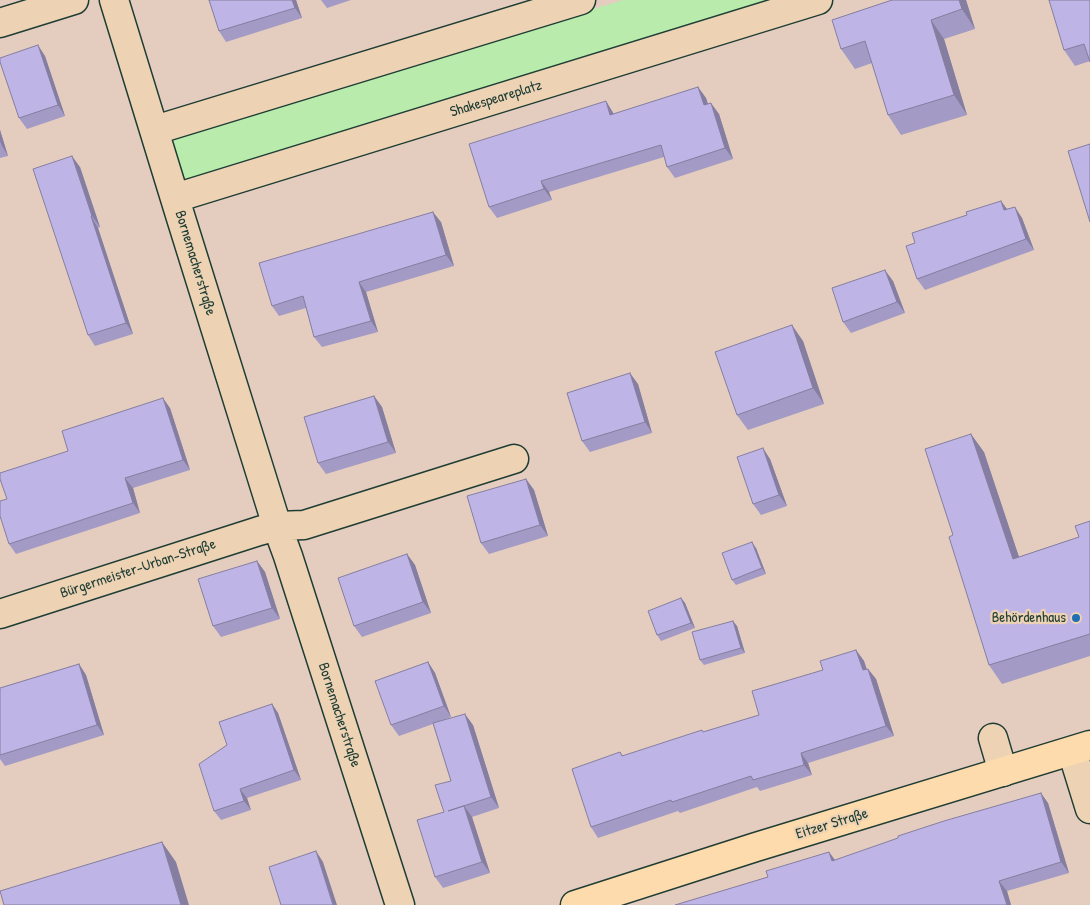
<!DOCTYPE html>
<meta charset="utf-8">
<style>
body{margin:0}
canvas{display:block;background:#e4cdbe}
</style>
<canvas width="1090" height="905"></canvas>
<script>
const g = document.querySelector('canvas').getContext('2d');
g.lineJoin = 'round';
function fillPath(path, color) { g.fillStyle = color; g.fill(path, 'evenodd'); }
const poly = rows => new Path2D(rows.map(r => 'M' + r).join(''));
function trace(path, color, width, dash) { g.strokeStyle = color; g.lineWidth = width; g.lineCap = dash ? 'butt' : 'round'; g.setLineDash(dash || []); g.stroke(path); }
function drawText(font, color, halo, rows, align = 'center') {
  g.font = font + ' "Patrick Hand",sans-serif'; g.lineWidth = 4.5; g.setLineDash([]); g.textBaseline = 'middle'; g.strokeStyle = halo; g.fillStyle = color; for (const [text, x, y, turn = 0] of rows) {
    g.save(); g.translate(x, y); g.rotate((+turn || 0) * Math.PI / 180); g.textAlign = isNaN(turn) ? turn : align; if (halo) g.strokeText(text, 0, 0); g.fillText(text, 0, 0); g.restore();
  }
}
fillPath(poly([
 [623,0,784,0,191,180,184,178,174,148,173,142,177,136,186,132]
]), '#b9ebac');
const minor = poly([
 [114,0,180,215,277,526,288,556,400,905],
 [0,23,74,0],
 [155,130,581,0],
 [175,198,818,0],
 [0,614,259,531,277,526,304,525,514,459],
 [993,738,1003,772],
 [1072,751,1090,809]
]);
const major = poly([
 [575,905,756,847,1090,745]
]);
trace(minor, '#1f3d34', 31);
trace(major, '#1f3d34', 31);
trace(minor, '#edd3b4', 28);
trace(major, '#fedbac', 28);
fillPath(poly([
 [209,0,296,0,302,18,226,42,219,31],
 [321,0,351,0,327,8],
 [892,0,966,0,975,29,944,39,967,115,901,135,888,115,872,63,855,69,841,49],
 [1090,0,1090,61,1075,66,1064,50],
 [45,56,65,116,27,129,19,118],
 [698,87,706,98,708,104,719,114,733,159,675,178,667,167,664,157,549,192,552,200,497,218,489,207,606,101,614,114],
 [0,130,8,156,0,158],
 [80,167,100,227,98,228,133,334,95,346,88,335],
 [1001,201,1007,209,1022,218,1034,250,925,290,917,279,915,243,967,215],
 [441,222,454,266,366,292,378,332,322,347,314,337,306,308,279,316,272,306],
 [893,281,905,313,851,333,843,322],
 [803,341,824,404,748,430,737,415],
 [638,384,652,433,590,452,582,441],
 [374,396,382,407,396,453,326,474,318,463],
 [170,408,190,470,133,488,140,513,16,554,9,544,7,499,68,451],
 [984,452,1019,557,1079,537,1090,521,1090,656,1002,684,989,665,953,535],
 [770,459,787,506,761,515,753,504],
 [526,479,534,490,548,536,489,554,481,543],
 [756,548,766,574,736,585,732,580],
 [407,554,415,565,431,613,362,637,354,626],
 [257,561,265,572,280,619,221,637,213,626],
 [681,598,685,603,695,628,661,641,657,635],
 [737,626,745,653,704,665,700,660],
 [856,650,864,661,867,669,868,669,876,679,894,736,808,763,812,775,760,791,757,787,680,813,678,811,598,838,591,827,620,752,623,756,759,715,823,670],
 [428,662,435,673,451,717,438,722,473,725,499,808,472,817,490,873,443,888,435,877,444,812,451,781,433,724,399,736,391,725],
 [79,664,86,675,104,735,5,766,0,759,0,688],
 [272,704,278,713,301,780,247,798,251,810,221,820,214,811,227,745],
 [1048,803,1069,873,1007,891,1011,905,675,905,768,877,829,852,835,860]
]), '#a39bc5');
fillPath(poly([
 [292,0,296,0,302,18,295,8],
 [959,0,966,0,975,29,962,9],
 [931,20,944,39,967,115,954,95],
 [38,45,45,56,65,116,58,105],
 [698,87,706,98,712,116,704,105],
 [606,101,613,113,618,126,610,115],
 [711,103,719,114,733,159,725,148],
 [0,130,8,156,2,146,0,141],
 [72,156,80,167,100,227,92,216],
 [541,181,549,192,552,200,544,189],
 [1001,201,1009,212,1004,210],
 [1015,207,1022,218,1034,250,1026,239],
 [433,212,441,222,454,266,446,255],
 [91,216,98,228,133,334,126,323],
 [885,270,893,281,905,313,897,302],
 [359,282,366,292,378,332,371,321],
 [792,325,803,341,824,404,813,388],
 [630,373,638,384,652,433,645,422],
 [374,396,382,407,396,453,388,442],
 [163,398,170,408,190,470,183,460],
 [971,434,984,452,1026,578,1013,559],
 [763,448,770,459,787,506,779,495],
 [125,478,133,488,140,513,133,503],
 [526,479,534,490,548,536,540,525],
 [752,542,756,548,766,574,762,568],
 [407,554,415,565,431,613,423,602],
 [257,561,265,572,280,619,272,608],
 [681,598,685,603,695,628,691,623],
 [733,621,737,626,745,653,741,648],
 [856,650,864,661,870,681,863,670],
 [428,662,435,673,451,717,444,706],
 [79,664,86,675,104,735,97,725],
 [868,669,876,679,894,736,886,726],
 [272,704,278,713,301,780,294,770],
 [465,714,473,725,499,808,491,797],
 [801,753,808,763,812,775,804,765],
 [240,789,247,798,251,810,244,801],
 [1041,793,1048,803,1069,873,1061,862],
 [464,806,472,817,490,873,482,862],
 [162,842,176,862,189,905,181,905],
 [316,851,323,862,337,905,333,905],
 [829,852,837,863,832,861],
 [999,881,1007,891,1011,905,1007,905]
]), '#857ea0');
const building = poly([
 [209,0,292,0,295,8,219,31,209,0],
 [892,0,959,0,962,9,931,20,954,95,888,115,865,41,841,49,832,20,892,0],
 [1049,0,1090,0,1090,62,1084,44,1064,50,1049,0],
 [38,45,58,105,19,118,0,62,0,58,38,45],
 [698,87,704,105,711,103,725,148,667,167,661,145,541,181,544,189,489,207,469,144,606,101,610,115,698,87],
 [1090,144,1090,222,1068,151,1090,144],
 [72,156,92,216,91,216,126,323,88,335,33,169,72,156],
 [1001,201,1004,210,1015,207,1026,239,917,279,906,246,915,243,912,233,967,215,966,212,1001,201],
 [433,212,446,255,359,282,371,321,314,337,303,296,272,306,259,263,433,212],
 [885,270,897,302,843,322,832,288,885,270],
 [792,325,813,388,737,415,715,352,792,325],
 [630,373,645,422,582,441,567,393,630,373],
 [374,396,388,442,318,463,304,417,374,396],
 [163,398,183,460,125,478,133,503,9,544,0,516,0,501,7,499,0,479,0,473,68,451,62,431,163,398],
 [971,434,1013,559,1079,537,1075,526,1090,521,1090,634,989,665,949,537,953,535,925,449,971,434],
 [763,448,779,495,753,504,737,457,763,448],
 [526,479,540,525,481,543,467,496,526,479],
 [752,542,762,568,732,580,722,553,752,542],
 [407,554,423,602,354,626,338,578,407,554],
 [257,561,272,608,213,626,198,579,257,561],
 [681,598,691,623,657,635,648,611,681,598],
 [733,621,741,648,700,660,692,632,733,621],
 [856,650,863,670,868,669,886,726,801,753,804,765,753,780,751,776,672,802,671,800,591,827,572,769,620,752,622,756,702,730,703,732,759,715,752,691,823,670,820,661,856,650],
 [428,662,444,706,391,725,375,681,428,662],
 [79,664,97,725,0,755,0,688,79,664],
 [272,704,294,770,240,789,244,801,214,811,199,764,227,745,219,722,272,704],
 [465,714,491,797,448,811,464,806,482,862,435,877,417,820,444,812,435,785,451,781,433,723,465,714],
 [1041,793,1061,862,999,881,1007,905,675,905,768,877,766,871,829,852,832,861,898,838,898,836,944,821,1041,793],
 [162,842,181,905,4,905,0,891,162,842],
 [316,851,333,905,281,905,269,867,316,851]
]);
fillPath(building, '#beb4e5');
trace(building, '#857ea0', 1);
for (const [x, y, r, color] of [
 [1076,618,5,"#1f6fb2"]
]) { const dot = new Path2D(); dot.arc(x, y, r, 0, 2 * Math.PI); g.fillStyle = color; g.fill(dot); trace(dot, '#edd3b4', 2); }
drawText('15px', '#1f3d34', '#edd3b4', [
 ["Shakespeareplatz",496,99,-17],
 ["Bornemacherstraße",195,263,73],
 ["Bürgermeister-Urban-Straße",138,569,-18],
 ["Bornemacherstraße",339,715,72],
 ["Eitzer Straße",832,824,-17]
]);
drawText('15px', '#1f3d34', '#edd3b4', [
 ["Behördenhaus",1066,618]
], 'right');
</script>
